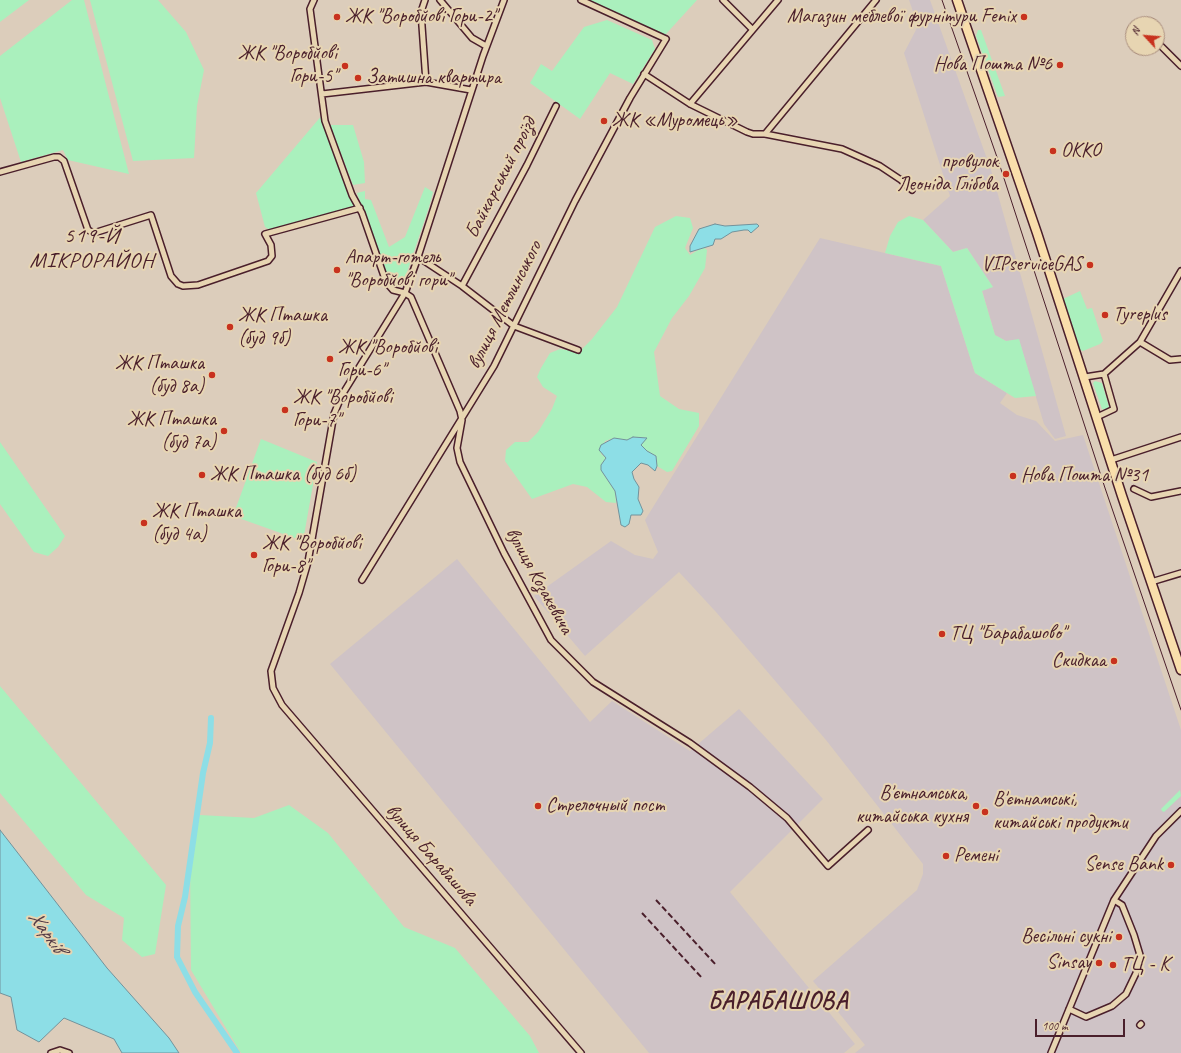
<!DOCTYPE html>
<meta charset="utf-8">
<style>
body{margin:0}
#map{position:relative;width:1181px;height:1053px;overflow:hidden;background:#dccdbb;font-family:Caveat,sans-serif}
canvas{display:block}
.north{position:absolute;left:1125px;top:16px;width:40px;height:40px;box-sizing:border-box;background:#e7d5b2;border:1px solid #a88c7c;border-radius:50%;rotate:296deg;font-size:11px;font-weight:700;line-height:16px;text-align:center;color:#4a1f2b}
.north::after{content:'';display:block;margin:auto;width:14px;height:18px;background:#c8321e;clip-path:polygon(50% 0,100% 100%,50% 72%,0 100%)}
.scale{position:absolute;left:1035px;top:1019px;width:90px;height:18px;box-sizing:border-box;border:2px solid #4a1f2b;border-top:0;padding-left:5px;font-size:12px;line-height:14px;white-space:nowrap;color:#4a1f2b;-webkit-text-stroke:3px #e7d5b2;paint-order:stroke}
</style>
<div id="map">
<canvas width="1181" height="1053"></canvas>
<div class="north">N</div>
<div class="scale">100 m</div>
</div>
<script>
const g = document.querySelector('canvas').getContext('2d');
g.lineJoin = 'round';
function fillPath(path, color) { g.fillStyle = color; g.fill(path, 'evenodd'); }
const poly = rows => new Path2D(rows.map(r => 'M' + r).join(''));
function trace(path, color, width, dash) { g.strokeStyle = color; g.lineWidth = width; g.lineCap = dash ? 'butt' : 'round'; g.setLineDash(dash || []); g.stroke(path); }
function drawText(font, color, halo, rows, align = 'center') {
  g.font = font + ' Caveat,sans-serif'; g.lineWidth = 4; g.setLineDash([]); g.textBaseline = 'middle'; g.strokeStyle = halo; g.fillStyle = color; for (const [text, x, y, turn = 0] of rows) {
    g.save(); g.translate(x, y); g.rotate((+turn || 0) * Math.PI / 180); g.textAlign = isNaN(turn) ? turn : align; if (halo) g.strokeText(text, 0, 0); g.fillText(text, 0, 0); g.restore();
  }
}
fillPath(poly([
 [909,0,930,0,991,170,1066,436,1055,439,1044,424,1019,340,1006,341,995,335,982,290,993,287,967,248,953,252,923,220,950,196,904,53,918,26],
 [820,238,941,266,975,373,1007,393,1000,403,1017,415,1036,421,1055,441,1083,435,1181,730,1181,1053,855,1053,865,1045,813,981,917,890,923,874,923,864,826,740,716,612,679,572,585,656,534,596,611,541,635,555,653,559,658,552,645,520],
 [457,559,590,722,612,701,690,751,739,709,823,799,730,892,855,1044,844,1053,649,1053,330,664]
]), '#cfc3c6');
fillPath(poly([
 [0,0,29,0,0,22],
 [72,0,84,0,129,174,68,160,63,150,21,162,0,98,0,56],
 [90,0,158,0,186,32,204,70,197,106,194,158,133,161],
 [585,0,697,0,665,35],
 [607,20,652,40,655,49,633,84,610,73,580,119,530,83,541,64,552,71,584,27],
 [978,30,981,30,1005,96,998,97,976,36],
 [323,114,357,207,270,230,265,227,256,193],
 [330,125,353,125,364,162,365,183,353,185],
 [425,187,433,192,429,207,403,284,393,285,389,283,386,276,357,193,365,191,365,199,371,200,389,247,405,237],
 [676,216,690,218,693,228,685,248,690,255,703,247,707,250,705,268,689,296,672,318,654,352,660,396,679,409,699,413,699,426,672,471,667,472,657,466,656,456,642,448,641,443,646,438,633,437,627,440,614,438,605,441,601,454,606,458,601,465,604,475,615,491,616,503,606,502,587,487,573,484,532,499,505,461,506,450,515,442,528,442,538,432,552,409,557,396,543,387,537,377,541,368,550,353,560,349,579,352,592,339,617,307,655,227],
 [909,216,923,220,953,252,967,248,993,287,982,291,995,335,1006,341,1019,339,1036,396,1015,398,975,373,941,266,885,253,890,236,898,222],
 [1080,291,1087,309,1092,308,1103,341,1100,344,1083,351,1080,350,1063,299],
 [1095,381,1102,383,1109,407,1106,410,1102,409,1093,383],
 [261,439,317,462,303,541,233,516],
 [0,442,65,536,58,547,48,556,34,552,0,504],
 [0,686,166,885,155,954,142,957,122,940,124,918,86,895,0,793],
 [1180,790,1181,796,1164,812,1162,811,1161,809],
 [289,805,328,833,404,927,455,948,530,1036,539,1053,241,1053,191,970,190,859,200,815,254,818]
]), '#aaf0bd');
const water = poly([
 [715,224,725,226,757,224,759,226,751,233,748,230,744,230,732,232,721,239,715,239,713,245,690,252,690,246,699,229,715,224],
 [633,437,647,438,641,445,647,451,656,456,657,466,655,471,648,465,641,463,632,472,634,479,639,487,638,499,643,511,641,515,631,515,629,524,625,527,621,525,615,491,601,470,601,465,606,458,599,450,601,445,614,438,627,440,633,437],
 [0,830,107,968,169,1038,179,1053,122,1053,114,1039,64,1018,39,1042,17,1030,11,997,0,993,0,830]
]);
fillPath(water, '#8ddee6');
trace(water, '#72929b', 1);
trace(poly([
 [211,718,210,743,203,773,185,897,178,926,177,957,195,992,237,1053]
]), '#8ddee6', 6);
const street = poly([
 [314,0,310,9,325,121,352,195,362,213,386,282,393,290,405,293,411,297,460,411,462,420,457,448,460,462,504,553,551,640,593,682,690,743,750,787,787,818,828,866,868,830],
 [425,0,421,12,426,82],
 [440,0,472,38,486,46],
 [504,0,483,56,416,263,405,293,342,395,334,414,308,562,299,593,271,671,273,688,282,705,581,1053],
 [723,0,752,29],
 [1157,42,1181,66],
 [644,74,690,104,747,132,753,134,765,134,842,149,880,166,901,180,912,190],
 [322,94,426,82,471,90],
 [690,104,778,0],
 [765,134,876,0],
 [0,172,54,157,59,157,64,161,88,230,94,233,151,215,171,276,178,284,183,286,198,285,268,261,272,256,271,245,265,234,360,208],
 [418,257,462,286,514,326,578,350],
 [462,286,527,165,556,106],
 [1140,342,1170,360,1181,359],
 [1085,377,1104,374,1140,342,1181,271],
 [1097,417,1114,409,1104,374],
 [1111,460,1181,437],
 [1134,489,1151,497,1181,491],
 [362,580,494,366,575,201,630,98,666,39,581,0],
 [1151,582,1181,573],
 [1069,1009,1086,1017,1112,1006,1126,994,1138,969,1140,955,1134,935,1122,905,1114,900],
 [1140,1025,1141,1024],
 [51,1053,60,1050,69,1053],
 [1051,1053,1114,900,1156,836,1181,811]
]);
const primary = poly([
 [957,0,1037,233,1122,496,1181,670]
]);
trace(street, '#4a1f2b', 8);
trace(primary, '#4a1f2b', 11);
trace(street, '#e7d5b2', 5);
trace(primary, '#f9deab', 8);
trace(poly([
 [942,0,998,160,1105,488,1181,710]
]), '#4a1f2b', 1);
trace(poly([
 [656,900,717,966],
 [642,913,703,979]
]), '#4a1f2b', 2, [6, 3]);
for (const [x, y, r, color] of [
 [337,17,4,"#c8321e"],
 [1024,17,4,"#c8321e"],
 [1060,65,4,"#c8321e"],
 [345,66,4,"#c8321e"],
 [358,78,4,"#c8321e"],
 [604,121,4,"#c8321e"],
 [1053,151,4,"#c8321e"],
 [1006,174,4,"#c8321e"],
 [1090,265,4,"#c8321e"],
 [337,270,4,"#c8321e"],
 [1105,315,4,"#c8321e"],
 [230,327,4,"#c8321e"],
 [330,359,4,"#c8321e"],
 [212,375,4,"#c8321e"],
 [285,410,4,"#c8321e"],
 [224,431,4,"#c8321e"],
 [202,475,4,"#c8321e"],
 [1013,476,4,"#c8321e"],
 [144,523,4,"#c8321e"],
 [254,555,4,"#c8321e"],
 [942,634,4,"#c8321e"],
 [1114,661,4,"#c8321e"],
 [538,806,4,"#c8321e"],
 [976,806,4,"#c8321e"],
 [985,812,4,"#c8321e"],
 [946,856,4,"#c8321e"],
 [1171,865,4,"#c8321e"],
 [1119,937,4,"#c8321e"],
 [1099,963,4,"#c8321e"],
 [1113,965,4,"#c8321e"]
]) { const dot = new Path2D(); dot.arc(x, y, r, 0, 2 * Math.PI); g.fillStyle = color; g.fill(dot); trace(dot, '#e7d5b2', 1.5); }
drawText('20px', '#4a1f2b', '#e7d5b2', [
 ["ЖК \"Воробйові Гори-2\"",345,17],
 ["Магазин меблевої фурнітури Fenix",1016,17,"right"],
 ["ЖК \"Воробйові",337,54,"right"],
 ["Гори-5\"",337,77,"right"],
 ["Нова Пошта №6",1052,65,"right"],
 ["Затишна квартира",366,78],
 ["ЖК «Муромець»",612,121],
 ["ОККО",1061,151],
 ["провулок",998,162,"right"],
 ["Леоніда Глібова",998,185,"right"],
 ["Апарт-готель",345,258],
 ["\"Воробйові гори\"",345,281],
 ["VIPserviceGAS",1082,265,"right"],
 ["Tyreplus",1113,315],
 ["ЖК Пташка",238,316],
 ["(буд 9б)",238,339],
 ["ЖК \"Воробйові",338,348],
 ["Гори-6\"",338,371],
 ["ЖК Пташка",204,364,"right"],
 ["(буд 8а)",204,387,"right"],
 ["ЖК \"Воробйові",293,398],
 ["Гори-7\"",293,421],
 ["ЖК Пташка",216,420,"right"],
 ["(буд 7а)",216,443,"right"],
 ["ЖК Пташка (буд 6б)",210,475],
 ["Нова Пошта №31",1021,476],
 ["ЖК Пташка",152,512],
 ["(буд 4а)",152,535],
 ["ЖК \"Воробйові",262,544],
 ["Гори-8\"",262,567],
 ["ТЦ \"Барабашово\"",950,634],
 ["Скидкаа",1106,661,"right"],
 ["В'єтнамська,",968,794,"right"],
 ["китайська кухня",968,817,"right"],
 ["В'єтнамські,",993,800],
 ["китайські продукти",993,823],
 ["Стрелочный пост",546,806],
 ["Ремені",954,856],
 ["Sense Bank",1163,865,"right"],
 ["Весільні сукні",1111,937,"right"],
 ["Sinsay",1091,963,"right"],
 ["ТЦ - К",1121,965]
], 'left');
drawText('20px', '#4a1f2b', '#e7d5b2', [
 ["Байкарський проїзд",501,178,-63],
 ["вулиця Метлинського",505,305,-63],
 ["вулиця Козакевича",539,581,61],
 ["вулиця Барабашова",431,855,49]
]);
drawText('italic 21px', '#543c47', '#e7d5b2', [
 ["Харків",46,932,54]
]);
g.letterSpacing = '1px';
drawText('22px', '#4a1f2b', '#e7d5b2', [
 ["519-Й",92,236],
 ["МІКРОРАЙОН",92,261]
]);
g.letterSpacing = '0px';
g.letterSpacing = '1px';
drawText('bold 24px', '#4a1f2b', '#e7d5b2', [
 ["БАРАБАШОВА",778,1002]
]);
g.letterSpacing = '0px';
</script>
